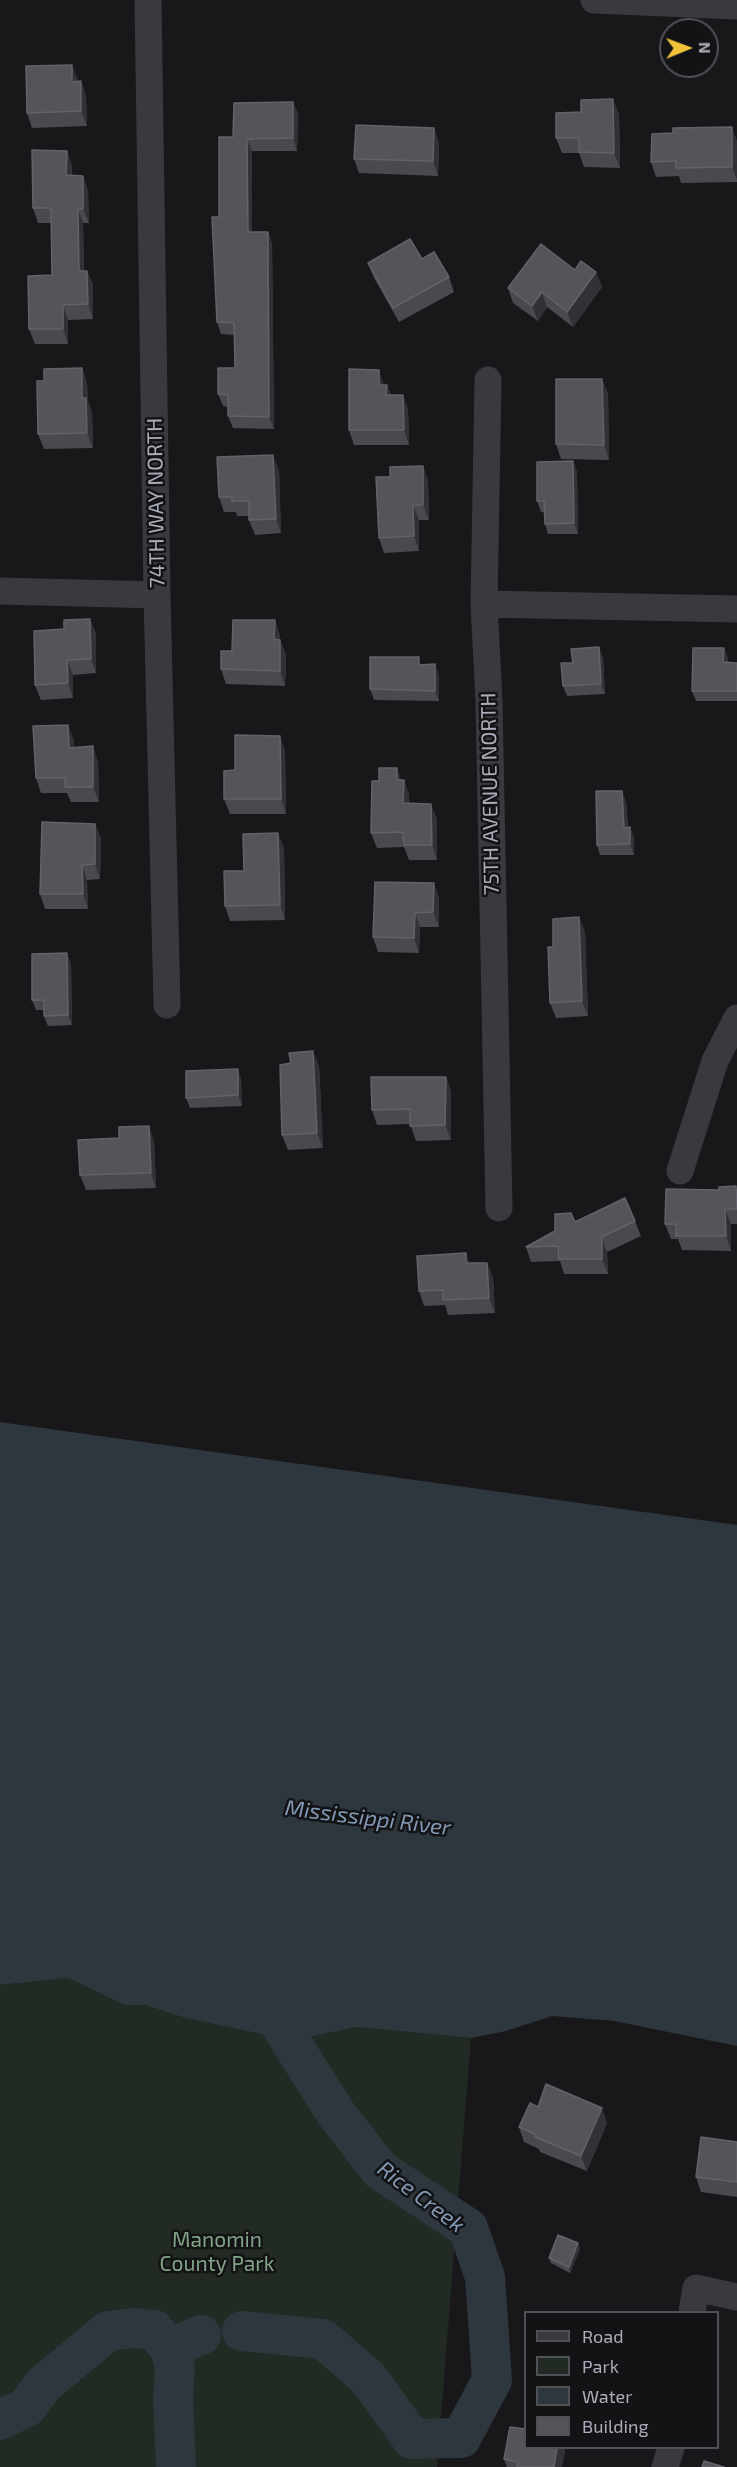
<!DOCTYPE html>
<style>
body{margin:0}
#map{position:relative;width:737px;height:2467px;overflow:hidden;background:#18181a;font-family:"Exo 2",sans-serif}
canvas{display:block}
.legend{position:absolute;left:524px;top:2311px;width:195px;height:138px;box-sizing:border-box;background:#131315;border:2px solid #505157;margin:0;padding:8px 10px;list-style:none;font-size:18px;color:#abaeba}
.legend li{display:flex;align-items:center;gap:12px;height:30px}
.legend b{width:30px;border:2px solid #505157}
.north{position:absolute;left:659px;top:18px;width:60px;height:60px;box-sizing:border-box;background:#131315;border:2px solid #505157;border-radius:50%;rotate:89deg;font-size:16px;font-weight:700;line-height:24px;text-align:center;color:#abaeba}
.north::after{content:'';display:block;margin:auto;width:21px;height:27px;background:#f0c33b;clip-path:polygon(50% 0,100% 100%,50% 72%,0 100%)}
</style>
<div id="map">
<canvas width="737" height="2467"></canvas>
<ul class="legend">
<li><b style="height:8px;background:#393a3f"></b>Road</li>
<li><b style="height:16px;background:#222a24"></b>Park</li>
<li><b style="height:16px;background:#2e363e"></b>Water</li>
<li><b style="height:16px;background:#54555b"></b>Building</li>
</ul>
<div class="north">N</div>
</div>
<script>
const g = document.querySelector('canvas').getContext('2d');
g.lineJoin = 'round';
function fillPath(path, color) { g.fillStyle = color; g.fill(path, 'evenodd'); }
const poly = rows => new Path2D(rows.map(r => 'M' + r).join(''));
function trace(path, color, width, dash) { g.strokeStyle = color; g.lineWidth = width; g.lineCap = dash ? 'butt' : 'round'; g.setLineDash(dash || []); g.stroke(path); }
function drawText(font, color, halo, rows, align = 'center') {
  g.font = font + ' "Exo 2",sans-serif'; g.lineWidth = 5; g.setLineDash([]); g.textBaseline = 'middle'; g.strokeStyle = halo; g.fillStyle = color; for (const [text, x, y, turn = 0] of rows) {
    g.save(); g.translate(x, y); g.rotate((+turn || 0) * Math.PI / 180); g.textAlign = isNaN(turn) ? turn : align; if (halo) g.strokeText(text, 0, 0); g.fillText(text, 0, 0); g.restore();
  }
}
fillPath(poly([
 [68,1978,124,2004,145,2005,185,2018,261,2034,292,2049,304,2038,357,2027,471,2038,437,2467,0,2467,0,1985]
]), '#222a24');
fillPath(poly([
 [0,1422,737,1525,737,2046,614,2021,552,2016,506,2031,471,2038,357,2027,304,2038,292,2049,261,2034,185,2018,145,2005,125,2005,68,1978,0,1985]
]), '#2e363e');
trace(poly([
 [242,2331,323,2339,368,2378,412,2439,461,2438,492,2380,485,2277,468,2228,380,2170,335,2112,264,1999],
 [170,2348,201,2335],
 [0,2420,27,2407,44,2384,108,2331,134,2328,154,2330,170,2348,175,2368,173,2397,176,2467]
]), '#2e363e', 40);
trace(poly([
 [148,0,157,595,167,1005],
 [594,0,737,6],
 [488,380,484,604,489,701,499,1208],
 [0,591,157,595],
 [484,604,737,609],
 [680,1171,715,1061,737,1018],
 [692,2312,696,2288,737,2297],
 [665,2467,671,2448]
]), '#393a3f', 27);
fillPath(poly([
 [78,80,78,82,81,81,86,96,87,126,32,128,27,113],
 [293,102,298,114,297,151,252,151,252,232,268,232,272,244,274,429,233,428,228,416,228,407,223,406,218,394,235,368,234,335,221,334,217,322,219,217,233,137],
 [619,114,620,168,584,167,579,153,562,153,556,138],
 [434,128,439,143,438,176,359,173,354,159],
 [737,141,737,182,681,183,679,176,656,177,651,162],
 [67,151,72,166,72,175,83,176,88,191,89,223,83,223,84,271,87,271,93,285,93,319,68,320,68,344,35,344,29,329,52,275,51,223,38,223,33,208],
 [368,263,449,277,454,292,399,322,374,278],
 [575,270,596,272,602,287,573,327,547,307,538,321,513,303,508,288],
 [82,368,87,383,88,401,92,413,93,448,44,449,38,434,44,381],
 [602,379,608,394,609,460,561,459,556,444],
 [384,385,387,385,391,395,403,395,408,410,409,445,354,445,349,430],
 [573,461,577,472,578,534,548,534,545,524,544,512,541,512,537,501],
 [423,466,428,481,429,520,419,520,419,551,384,553,379,538,390,477],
 [279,470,281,533,255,535,249,520,249,516,237,516,236,512,224,512,219,497],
 [90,619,96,634,96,673,73,675,73,698,41,700,35,685,64,629],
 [280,635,280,640,286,655,285,686,226,684,221,669],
 [599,647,603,658,605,694,567,696,563,686,573,663],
 [728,658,728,662,737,663,737,701,696,701,692,691],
 [422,665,439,675,439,701,374,700,370,689],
 [74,740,74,747,98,761,99,802,71,802,67,793,41,793,36,778],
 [285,751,286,814,230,814,224,799,235,770],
 [401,780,404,780,409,795,409,803,437,819,437,860,409,860,404,847,377,848,371,833],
 [626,801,628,827,630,827,634,838,634,855,600,855,597,845],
 [95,824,101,839,100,879,87,880,88,909,45,909,40,894],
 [284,848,285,920,230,921,225,906,244,871],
 [439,898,439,927,420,927,419,953,378,952,373,937],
 [579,917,585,932,588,1016,556,1018,550,1003,553,947],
 [71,963,72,1025,48,1026,44,1016,44,1010,36,1010,32,1000],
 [319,1066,323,1148,288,1150,282,1135],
 [446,1077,451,1092,451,1140,416,1141,410,1124,377,1125,372,1110],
 [241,1079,242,1106,190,1108,186,1098],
 [154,1141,156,1188,86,1190,80,1175],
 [737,1189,737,1224,731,1224,731,1251,682,1250,678,1239,671,1239,665,1224,719,1190],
 [635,1221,641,1236,607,1252,608,1274,564,1274,560,1261,531,1262,526,1247,575,1222],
 [469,1263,487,1263,493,1278,495,1313,448,1315,445,1305,424,1306,419,1291],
 [538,2107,607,2123,587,2171,540,2152,539,2149,524,2142,519,2127],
 [737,2142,737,2197,701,2192,696,2177],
 [580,2249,570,2273,551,2263,549,2258],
 [525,2448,564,2448,565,2450,562,2467,507,2467,504,2459]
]), '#494a4f');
fillPath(poly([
 [72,65,78,80,78,97,72,82],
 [81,81,86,96,87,126,81,111],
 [613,99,619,114,620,168,614,153],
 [293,102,298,114,297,151,293,138],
 [732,127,737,141,737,180,732,167],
 [434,128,439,143,438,176,433,161],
 [247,139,252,151,252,245,248,232],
 [67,151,72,166,71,190,66,175],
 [83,176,88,191,89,223,83,209],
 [78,208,83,223,84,286,79,271],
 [268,232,272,244,274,429,269,417],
 [87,271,93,285,93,319,88,304],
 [596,272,602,287,573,327,567,312],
 [542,292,547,307,538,321,532,306],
 [63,305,68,320,68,344,63,329],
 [82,368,87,383,88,401,92,413,93,448,87,433,82,398],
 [379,370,384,385,384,400,379,385],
 [602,379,608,394,609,460,604,445],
 [387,385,393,400,386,395],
 [403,395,408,410,409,445,404,430],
 [273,455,279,470,281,533,276,519],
 [573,461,577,472,578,534,574,523],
 [423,466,428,481,429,520,423,505],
 [413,505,419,520,419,551,414,536],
 [90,619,96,634,96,673,91,659],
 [275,620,280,635,279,653,274,639],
 [280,640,286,655,285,686,280,671],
 [599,647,603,658,605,694,601,684],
 [724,648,728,658,727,672,723,662],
 [67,660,73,675,73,698,68,683],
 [435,664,439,675,439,701,435,691],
 [68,725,74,740,74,763,69,748],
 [280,736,285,751,286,814,281,799],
 [93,746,98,761,99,802,93,787],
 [397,768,402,783,397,780],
 [404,780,409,795,408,818,403,803],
 [622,791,626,801,628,838,624,828],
 [431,804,437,819,437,860,432,845],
 [95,824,101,839,100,879,95,864],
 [630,827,634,838,634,855,630,844],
 [278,833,284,848,285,920,280,905],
 [82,865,87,880,88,909,83,894],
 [434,883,439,898,439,927,433,912],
 [415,913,420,927,419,953,414,938],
 [579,917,585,932,588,1016,582,1001],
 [67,953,71,963,72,1025,68,1015],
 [313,1051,319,1066,323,1148,317,1133],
 [238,1069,241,1079,242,1106,238,1095],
 [446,1077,451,1092,451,1140,445,1125],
 [149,1126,154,1141,156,1188,151,1173],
 [725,1209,731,1224,731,1251,726,1236],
 [602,1237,607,1252,608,1274,602,1259],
 [466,1253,471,1268,466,1263],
 [487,1263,493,1278,495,1313,489,1298],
 [602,2108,607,2123,587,2171,581,2156],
 [578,2243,580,2249,570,2273,569,2267],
 [557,2448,564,2448,565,2450,562,2467,554,2467]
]), '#313235');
const building = poly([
 [72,65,72,82,81,81,81,111,27,113,26,66,72,65],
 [613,99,614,153,579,152,579,138,556,138,556,113,581,112,581,100,613,99],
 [293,102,293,138,247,139,248,232,268,232,269,417,228,416,228,395,218,394,218,368,235,368,234,323,217,322,212,217,219,217,219,137,233,137,234,103,293,102],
 [356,125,434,128,433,161,354,159,356,125],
 [732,127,732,167,676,168,676,161,651,162,652,134,673,133,673,128,732,127],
 [32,150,67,151,66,175,83,176,83,209,78,208,79,271,87,271,88,304,63,305,63,329,29,329,28,276,52,275,51,208,33,208,32,150],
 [410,239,422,259,434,252,449,277,393,308,368,263,410,239],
 [541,244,575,270,581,261,596,272,567,312,542,292,532,306,508,288,541,244],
 [82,368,82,398,86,398,87,433,38,434,37,381,44,381,44,369,82,368],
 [349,369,379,370,379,385,387,385,386,395,403,395,404,430,349,430,349,369],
 [556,379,602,379,604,445,556,444,556,379],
 [273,455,276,519,249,520,249,501,232,501,232,497,219,497,217,457,273,455],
 [573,461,574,523,545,524,544,501,537,501,537,462,573,461],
 [423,466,423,505,413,505,414,536,379,538,376,477,390,477,390,467,423,466],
 [90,619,91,659,67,660,68,683,35,685,34,631,64,629,64,620,90,619],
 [233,620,275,620,274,639,280,640,280,671,221,669,221,651,232,651,233,620],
 [599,647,601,684,563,686,561,663,573,663,571,649,599,647],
 [693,648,724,648,723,662,737,663,737,691,692,691,693,648],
 [370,657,419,657,419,665,435,664,435,691,370,689,370,657],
 [68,725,69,748,93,746,93,787,65,787,65,778,36,778,33,726,68,725],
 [235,735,280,736,281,799,224,799,224,771,235,770,235,735],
 [379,768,397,768,397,780,404,780,403,803,431,804,432,845,404,845,403,832,371,833,372,781,379,781,379,768],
 [596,791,622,791,624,828,630,827,630,844,597,845,596,791],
 [42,822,95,824,95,864,82,865,83,894,40,894,42,822],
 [278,833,280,905,225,906,224,871,244,871,243,834,278,833],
 [375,882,434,883,433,912,415,913,414,938,373,937,375,882],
 [579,917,582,1001,550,1003,548,947,553,947,553,919,579,917],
 [67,953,68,1015,44,1016,44,1000,32,1000,32,954,67,953],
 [313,1051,317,1133,282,1135,280,1065,291,1063,289,1053,313,1051],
 [238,1069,238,1095,186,1098,186,1071,238,1069],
 [371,1077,446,1077,445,1125,410,1126,410,1109,372,1110,371,1077],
 [149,1126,151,1173,80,1175,78,1140,119,1138,119,1127,149,1126],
 [736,1186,737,1209,725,1209,726,1236,676,1236,676,1224,665,1224,666,1189,719,1190,719,1187,736,1186],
 [625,1198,635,1221,602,1237,602,1259,559,1259,558,1246,526,1247,555,1231,555,1214,571,1213,575,1222,625,1198],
 [466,1253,466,1263,487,1263,489,1298,443,1300,443,1290,419,1291,417,1256,466,1253],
 [546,2084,602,2108,581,2156,535,2137,535,2134,519,2127,530,2103,538,2107,546,2084],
 [701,2137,737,2142,737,2182,696,2177,701,2137],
 [558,2235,578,2243,569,2267,549,2258,558,2235],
 [510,2427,525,2429,525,2448,557,2448,554,2467,517,2467,518,2462,504,2459,510,2427],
 [704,2461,724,2467,702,2467,704,2461]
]);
fillPath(building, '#54555b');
trace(building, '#62636a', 1.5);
drawText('21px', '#abaeba', '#131315', [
 ["74TH WAY NORTH",156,503,-91],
 ["75TH AVENUE NORTH",490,794,-91]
]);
drawText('21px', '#82a487', '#131315', [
 ["Manomin",217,2240],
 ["County Park",217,2264]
]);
drawText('italic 22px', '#8298b4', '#131315', [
 ["Mississippi River",368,1818,7],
 ["Rice Creek",421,2197,37]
]);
</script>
